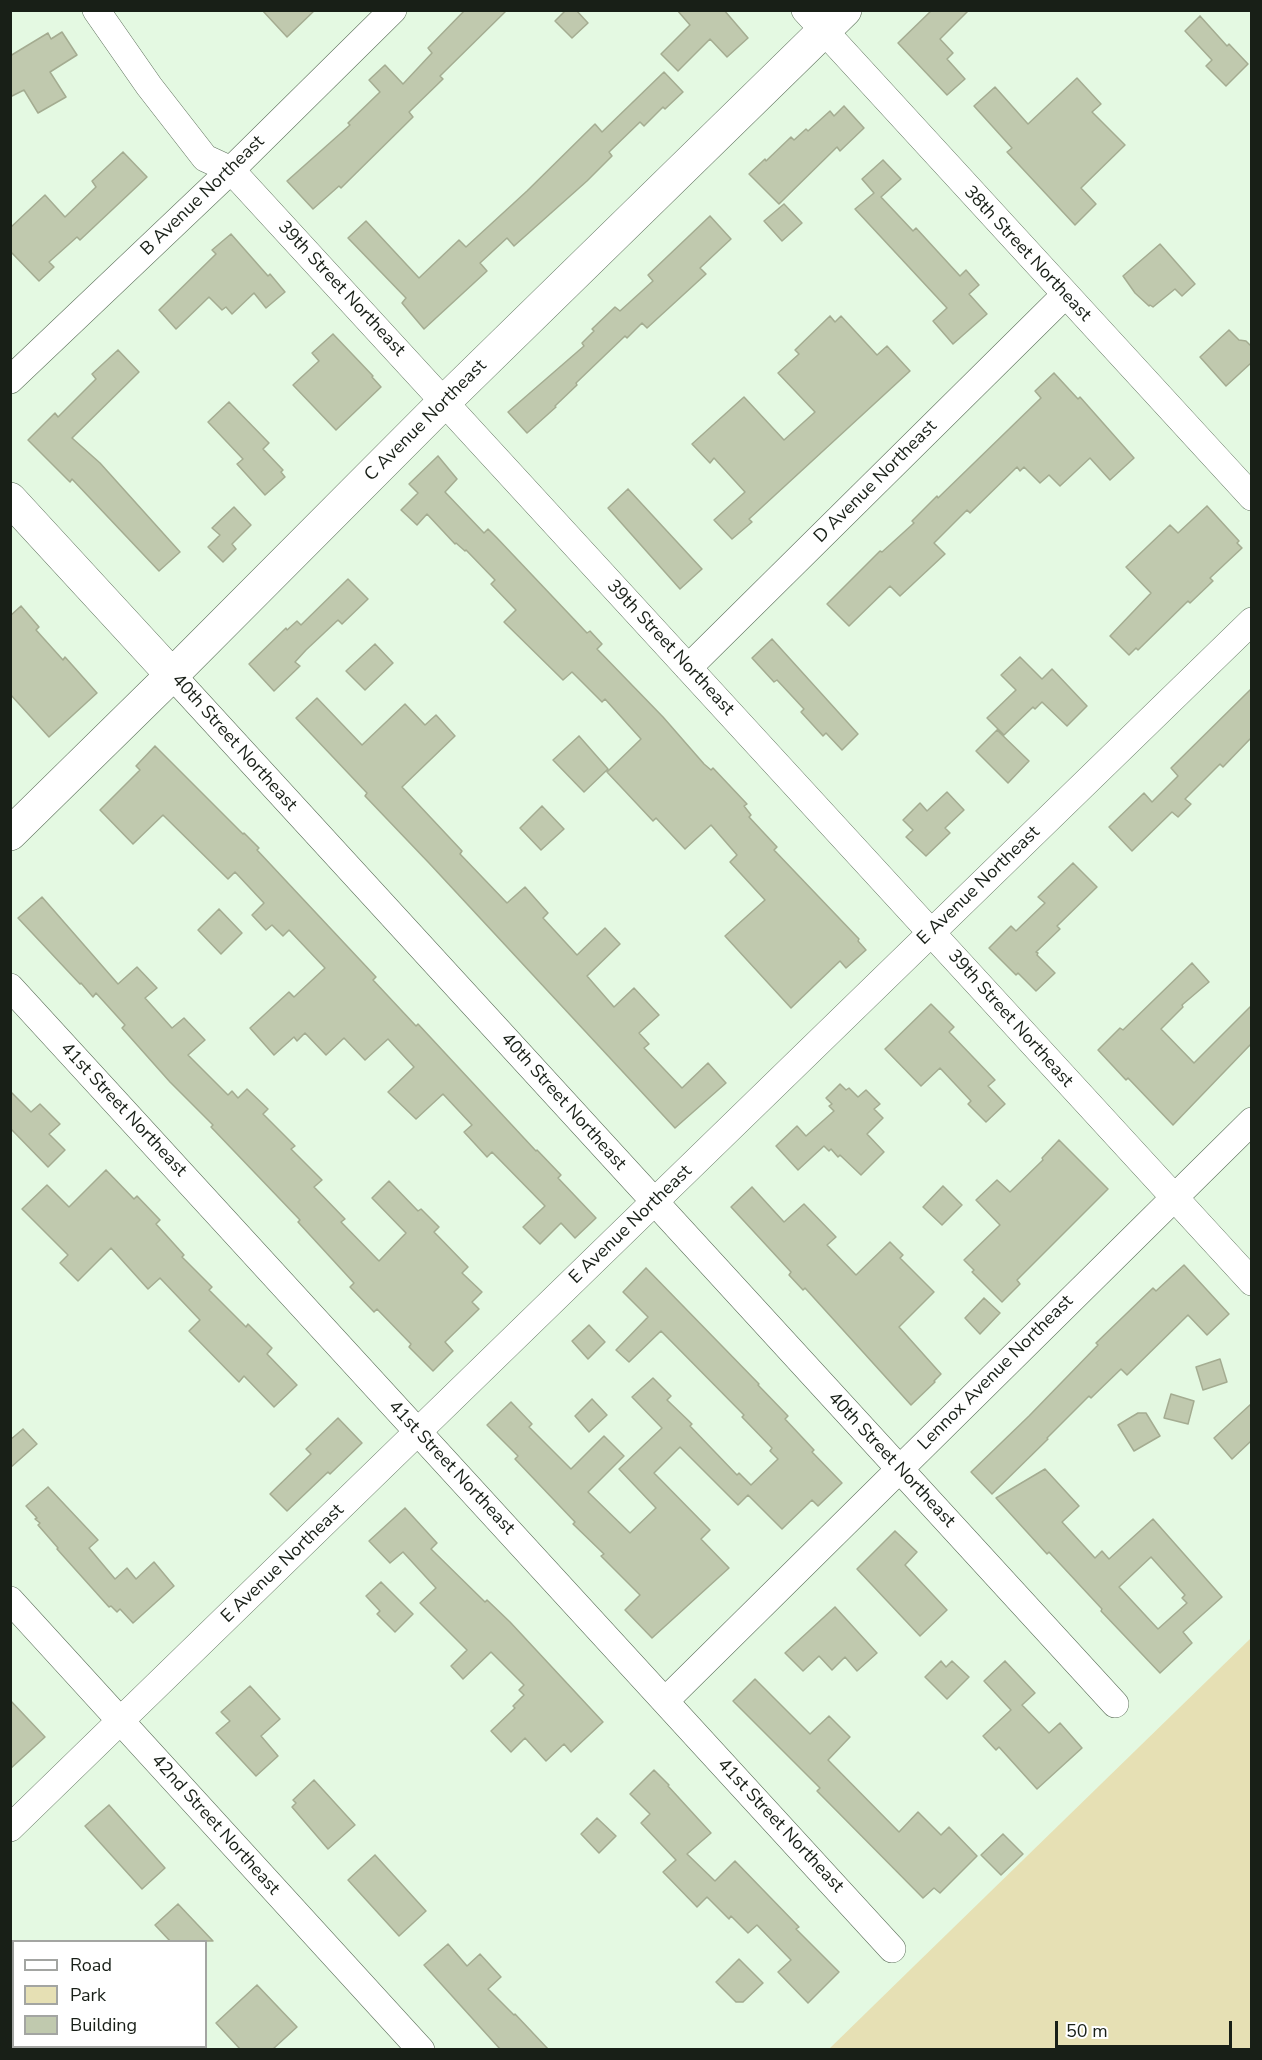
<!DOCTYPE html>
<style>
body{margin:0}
#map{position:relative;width:1262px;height:2060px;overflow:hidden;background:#e4f9e2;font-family:"Nunito Sans",sans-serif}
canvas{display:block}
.frame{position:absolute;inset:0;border:12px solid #181f17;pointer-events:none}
.legend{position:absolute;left:12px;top:1940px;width:195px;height:108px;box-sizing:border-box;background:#fff;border:2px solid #a3a5a2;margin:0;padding:8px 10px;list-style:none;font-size:18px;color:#181f17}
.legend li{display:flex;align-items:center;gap:12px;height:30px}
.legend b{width:30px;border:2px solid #a3a5a2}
.scale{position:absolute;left:1055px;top:2021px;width:177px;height:27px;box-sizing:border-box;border:3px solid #181f17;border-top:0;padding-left:8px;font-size:18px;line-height:21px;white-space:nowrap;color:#181f17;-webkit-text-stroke:4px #fff;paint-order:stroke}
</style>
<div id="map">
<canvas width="1262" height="2060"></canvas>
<div class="frame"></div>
<ul class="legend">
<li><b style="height:8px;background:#fff"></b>Road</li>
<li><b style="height:16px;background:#e6e0b4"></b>Park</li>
<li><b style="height:16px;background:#c0c9ae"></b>Building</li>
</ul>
<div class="scale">50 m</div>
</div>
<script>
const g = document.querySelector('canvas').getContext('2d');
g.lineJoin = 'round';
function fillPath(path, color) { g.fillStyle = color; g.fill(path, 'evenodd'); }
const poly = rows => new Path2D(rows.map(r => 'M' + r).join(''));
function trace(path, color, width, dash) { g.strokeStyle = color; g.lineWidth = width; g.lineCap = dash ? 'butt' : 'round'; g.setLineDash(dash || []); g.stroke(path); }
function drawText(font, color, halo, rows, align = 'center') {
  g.font = font + ' "Nunito Sans",sans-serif'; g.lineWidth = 5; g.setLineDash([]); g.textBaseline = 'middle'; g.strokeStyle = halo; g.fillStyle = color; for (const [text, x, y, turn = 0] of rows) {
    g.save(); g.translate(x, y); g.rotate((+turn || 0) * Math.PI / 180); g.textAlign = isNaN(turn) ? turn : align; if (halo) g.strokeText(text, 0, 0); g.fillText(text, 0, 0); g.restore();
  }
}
fillPath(poly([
 [1251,1638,1251,2049,829,2049,912,1968]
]), '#e6e0b4');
const building = poly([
 [262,10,315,10,287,37,262,10],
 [465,10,507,10,440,76,443,79,409,112,413,117,341,188,339,186,313,209,287,181,350,125,348,123,380,92,369,80,385,65,403,84,432,53,428,48,465,10],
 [566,10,576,10,588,23,572,38,555,21,566,10],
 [677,10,724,10,748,38,727,57,710,39,678,71,661,54,690,25,677,10],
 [932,10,969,10,940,39,953,53,947,59,965,79,947,95,898,43,932,10],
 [1200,16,1227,46,1229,44,1248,64,1226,86,1206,66,1212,60,1185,31,1200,16],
 [62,32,77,55,50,72,66,97,38,113,24,90,10,97,10,56,48,33,51,39,62,32],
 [664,72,683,92,665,109,663,107,644,126,640,122,609,152,612,156,587,181,514,246,507,238,480,263,487,271,424,329,402,303,406,298,348,238,366,221,419,278,459,240,466,247,527,191,595,124,602,132,664,72],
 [1077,78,1101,104,1092,112,1125,145,1081,188,1096,204,1075,225,1007,152,1012,148,974,106,995,87,1028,124,1077,78],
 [844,106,864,128,840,151,837,147,779,204,749,174,765,159,766,161,791,137,794,140,806,129,808,131,830,111,834,116,844,106],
 [123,152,147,177,80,240,77,237,49,262,54,267,39,281,10,251,10,228,45,195,65,217,96,187,92,181,123,152],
 [883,160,901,179,881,197,913,231,916,228,960,276,966,270,979,285,969,294,987,314,953,344,933,321,947,308,855,209,874,193,862,179,883,160],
 [784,204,802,223,782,241,764,221,784,204],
 [710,216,731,239,700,268,706,274,647,328,642,323,627,338,625,336,576,383,577,385,555,406,556,407,527,433,508,412,584,346,582,343,594,331,592,329,615,307,620,311,653,281,648,275,710,216],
 [231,234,268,276,270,274,285,292,266,308,254,293,232,314,226,307,222,310,209,297,176,329,159,310,216,254,212,250,231,234],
 [1160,244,1195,284,1182,296,1175,289,1153,307,1150,305,1149,306,1135,293,1123,276,1160,244],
 [830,316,835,322,841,316,877,355,887,346,910,371,749,519,752,522,732,539,714,520,745,492,714,458,710,463,692,444,744,397,784,440,815,412,778,373,799,354,795,350,830,316],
 [1229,330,1239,340,1246,341,1251,346,1251,363,1226,386,1200,357,1229,330],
 [333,334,373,376,372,377,381,387,336,430,293,385,319,361,312,353,333,334],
 [118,350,139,372,72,438,100,463,180,552,159,571,72,479,70,482,28,440,55,413,58,417,96,379,92,374,118,350],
 [1054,373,1078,399,1080,397,1134,458,1110,480,1090,458,1060,486,1049,475,1040,483,1024,467,1020,471,1017,467,970,513,967,510,934,543,945,554,900,596,890,586,849,626,827,604,880,551,882,552,914,523,912,521,937,496,938,498,1041,398,1035,391,1054,373],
 [229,402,269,443,263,449,283,470,281,472,285,477,265,495,237,464,243,459,208,422,229,402],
 [438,456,457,479,445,492,484,533,488,529,497,538,587,633,590,631,602,644,597,649,663,717,704,764,711,770,713,768,747,804,744,806,751,815,749,817,777,847,774,850,859,939,858,941,866,950,846,968,840,961,791,1008,725,936,765,900,730,862,737,855,711,825,685,849,656,818,653,821,607,772,641,739,605,699,602,702,572,672,563,680,504,622,516,610,491,584,495,580,466,550,465,551,456,543,455,544,427,514,417,525,401,510,418,493,409,484,438,456],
 [628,489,702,569,680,589,608,508,628,489],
 [1207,506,1239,541,1237,543,1242,548,1210,578,1213,581,1190,603,1188,601,1138,650,1136,648,1129,655,1110,636,1151,593,1126,567,1170,525,1178,533,1207,506],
 [234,507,251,525,232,544,236,549,223,562,208,547,220,535,212,528,234,507],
 [348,579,368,599,342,624,338,620,306,650,295,662,300,666,274,691,249,664,286,628,287,630,297,621,301,625,348,579],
 [21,606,39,627,36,630,63,660,65,657,97,693,49,737,10,694,10,616,21,606],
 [772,639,858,734,842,750,826,733,823,736,801,712,804,709,777,680,774,682,752,658,772,639],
 [375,644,393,663,365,690,346,671,375,644],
 [1020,657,1042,679,1052,669,1087,706,1067,726,1042,702,1035,709,1033,707,1004,735,987,718,1016,690,1001,675,1020,657],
 [1251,689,1251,738,1223,767,1220,764,1185,799,1191,804,1178,817,1172,812,1132,851,1109,827,1144,793,1152,802,1178,776,1171,768,1251,689],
 [317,698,362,745,405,704,425,725,436,715,455,736,402,787,462,851,460,854,507,903,525,887,548,913,543,918,577,955,605,928,620,944,587,976,614,1007,634,988,659,1015,639,1033,649,1044,644,1048,682,1088,708,1063,726,1083,675,1128,429,863,365,796,367,793,296,718,317,698],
 [997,730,1029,761,1008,783,976,751,997,730],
 [579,736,608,769,584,792,553,760,579,736],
 [155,746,243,834,244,833,259,848,257,850,376,977,373,980,416,1026,418,1024,536,1151,537,1150,561,1175,558,1178,596,1218,575,1238,561,1223,540,1244,523,1227,545,1206,492,1152,487,1157,464,1132,472,1125,443,1094,416,1119,388,1092,414,1067,388,1039,365,1060,344,1038,326,1055,305,1033,297,1041,294,1037,274,1055,250,1028,289,992,294,997,325,968,289,930,283,936,272,925,266,930,252,915,264,903,235,872,228,879,163,815,133,844,100,810,140,770,136,766,155,746],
 [947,792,964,810,945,828,950,833,926,856,906,837,913,830,903,820,920,803,927,811,947,792],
 [542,806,564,829,541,850,520,828,542,806],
 [1073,863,1097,887,1057,926,1060,929,1036,952,1038,953,1037,955,1055,973,1036,991,1018,973,1016,975,989,948,1011,926,1016,931,1045,903,1038,897,1073,863],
 [42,897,118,984,137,967,157,988,145,998,172,1028,184,1018,205,1040,188,1055,228,1095,232,1091,238,1098,247,1089,268,1109,263,1114,295,1146,291,1149,322,1180,314,1187,345,1219,341,1222,379,1261,406,1233,372,1198,389,1181,418,1211,421,1209,439,1227,434,1232,468,1267,462,1273,482,1292,472,1302,479,1309,445,1342,453,1351,433,1371,409,1347,411,1344,377,1309,374,1312,350,1287,354,1283,298,1222,300,1220,211,1127,213,1125,170,1082,122,1028,125,1025,96,993,93,997,81,983,80,984,18,918,42,897],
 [219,909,242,933,221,954,198,930,219,909],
 [1192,963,1209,982,1182,1005,1183,1007,1161,1029,1194,1063,1251,1006,1251,1044,1173,1125,1128,1078,1126,1080,1098,1050,1120,1028,1123,1030,1192,963],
 [931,1004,954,1027,949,1032,995,1080,988,1086,1005,1104,986,1122,968,1104,971,1101,940,1068,921,1086,885,1049,931,1004],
 [840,1084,846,1090,849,1088,858,1097,866,1090,880,1104,874,1109,883,1118,867,1134,884,1152,861,1175,840,1155,838,1157,831,1149,829,1151,824,1146,798,1170,776,1146,797,1126,806,1136,834,1111,829,1106,832,1104,826,1098,840,1084],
 [10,1091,31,1112,40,1104,60,1124,49,1134,65,1150,48,1167,10,1128,10,1091],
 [1059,1140,1108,1189,1017,1280,1020,1284,1002,1302,972,1272,974,1270,964,1260,1000,1225,976,1200,997,1180,1010,1192,1043,1160,1042,1158,1059,1140],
 [106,1170,134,1199,137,1196,160,1220,156,1224,184,1255,182,1257,212,1287,209,1290,246,1327,248,1324,272,1348,267,1354,297,1385,274,1407,244,1376,239,1382,189,1331,200,1320,160,1278,148,1289,111,1248,78,1281,60,1263,68,1255,22,1209,47,1185,69,1207,106,1170],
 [943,1186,962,1205,942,1225,923,1207,943,1186],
 [752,1187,784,1222,804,1204,836,1237,827,1245,856,1275,890,1242,903,1255,900,1258,934,1292,899,1327,941,1374,934,1381,935,1382,911,1405,805,1288,803,1290,789,1275,791,1272,731,1207,752,1187],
 [1184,1265,1229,1314,1207,1335,1188,1315,1127,1375,1121,1369,1091,1398,1089,1396,1047,1438,1048,1439,992,1494,971,1472,1029,1416,1098,1345,1096,1343,1153,1288,1156,1291,1184,1265],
 [646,1268,759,1384,758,1385,788,1416,785,1419,814,1450,812,1452,842,1483,818,1506,812,1500,782,1529,748,1495,738,1505,680,1447,654,1473,710,1530,701,1539,729,1568,652,1638,625,1610,640,1595,601,1556,604,1554,573,1524,575,1522,515,1459,518,1456,487,1425,511,1402,532,1424,529,1427,571,1469,604,1436,624,1456,588,1492,630,1533,656,1508,619,1469,662,1428,632,1397,653,1378,671,1396,667,1400,692,1424,690,1426,737,1475,739,1473,751,1485,778,1459,770,1451,772,1448,742,1417,744,1415,661,1331,629,1362,616,1350,648,1317,623,1292,646,1268],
 [984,1298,1000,1313,980,1334,965,1318,984,1298],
 [589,1325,605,1342,588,1359,572,1341,589,1325],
 [1220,1359,1227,1382,1203,1390,1196,1367,1220,1359],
 [1171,1394,1194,1401,1188,1424,1164,1418,1171,1394],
 [592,1399,607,1415,589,1432,575,1416,592,1399],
 [1251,1404,1251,1441,1232,1459,1214,1438,1251,1404],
 [1138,1413,1146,1413,1160,1436,1134,1451,1118,1425,1138,1413],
 [338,1418,362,1443,330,1474,328,1472,287,1511,270,1494,311,1454,306,1449,338,1418],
 [23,1429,37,1444,10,1468,10,1440,23,1429],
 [1045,1469,1079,1506,1062,1522,1095,1558,1102,1551,1109,1559,1153,1519,1222,1597,1183,1632,1192,1643,1160,1673,1101,1611,1102,1609,1049,1552,1047,1554,996,1498,1045,1469],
 [1151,1557,1185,1595,1182,1598,1187,1603,1158,1629,1119,1587,1151,1557],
 [48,1487,98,1540,89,1548,115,1579,127,1568,136,1579,154,1562,174,1586,133,1623,120,1609,117,1612,111,1606,109,1607,57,1549,58,1548,38,1525,40,1523,35,1519,37,1518,26,1506,48,1487],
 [405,1508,437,1543,431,1549,485,1602,487,1600,510,1622,603,1722,571,1752,564,1744,546,1761,525,1738,511,1752,491,1731,515,1708,513,1706,524,1695,519,1690,524,1685,491,1652,463,1679,451,1666,467,1650,420,1603,436,1588,403,1552,390,1563,369,1541,405,1508],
 [895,1531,917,1552,905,1565,947,1610,920,1636,857,1569,895,1531],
 [381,1582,413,1614,395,1632,377,1614,380,1611,366,1596,381,1582],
 [835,1607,877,1653,857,1671,845,1657,832,1670,819,1656,803,1671,785,1653,835,1607],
 [941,1661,946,1667,952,1661,969,1677,947,1699,925,1677,941,1661],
 [1005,1661,1035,1693,1022,1705,1049,1733,1060,1723,1082,1748,1037,1789,999,1747,996,1750,983,1736,1011,1710,984,1681,1005,1661],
 [755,1679,810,1734,829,1716,850,1737,828,1760,899,1832,918,1812,941,1835,949,1827,977,1856,940,1893,934,1888,923,1898,817,1791,820,1788,733,1701,755,1679],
 [250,1686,280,1719,261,1736,278,1756,256,1776,216,1733,230,1721,221,1712,250,1686],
 [10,1700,45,1737,10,1769,10,1700],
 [654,1770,669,1785,668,1786,711,1833,687,1854,715,1881,735,1861,799,1927,796,1929,839,1972,808,2003,778,1972,791,1960,757,1925,748,1933,731,1916,729,1919,707,1897,697,1907,663,1872,676,1860,641,1823,650,1814,630,1794,654,1770],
 [314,1780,355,1825,328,1849,292,1807,296,1803,293,1800,314,1780],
 [109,1805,165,1868,142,1889,85,1826,109,1805],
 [597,1818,616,1836,599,1853,581,1834,597,1818],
 [1003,1834,1023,1854,1001,1875,981,1855,1003,1834],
 [375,1855,426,1911,399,1936,348,1880,375,1855],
 [178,1904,213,1941,170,1941,155,1925,178,1904],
 [448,1944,467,1966,480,1954,501,1977,488,1989,514,2015,515,2014,548,2049,500,2049,424,1965,448,1944],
 [739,1959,763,1983,743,2002,736,2002,716,1982,739,1959],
 [257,1985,297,2027,273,2049,240,2049,216,2023,257,1985]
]);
fillPath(building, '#c0c9ae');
trace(building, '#a4ac91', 1.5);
const minor = poly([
 [96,10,149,86,205,158,231,170,1252,1282],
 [805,10,1252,497],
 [10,380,231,170,393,10],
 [688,668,1065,295],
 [172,675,1115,1704],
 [10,987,892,1949],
 [10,1600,421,2050],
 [665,1701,1252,1121],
 [10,1828,1252,621]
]);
const tertiary = poly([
 [10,499,172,675],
 [10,834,172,675,444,402,845,10]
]);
trace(minor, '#5e715c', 28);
trace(tertiary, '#5e715c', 34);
trace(minor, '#fff', 27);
trace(tertiary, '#fff', 33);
drawText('18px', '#181f17', '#fff', [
 ["B Avenue Northeast",203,196,-44],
 ["38th Street Northeast",1027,254,47],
 ["39th Street Northeast",341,289,47],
 ["C Avenue Northeast",426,421,-45],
 ["D Avenue Northeast",876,482,-45],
 ["39th Street Northeast",670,648,47],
 ["40th Street Northeast",234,743,48],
 ["E Avenue Northeast",979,886,-44],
 ["39th Street Northeast",1010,1019,48],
 ["40th Street Northeast",563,1102,48],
 ["41st Street Northeast",123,1110,47],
 ["E Avenue Northeast",631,1225,-44],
 ["Lennox Avenue Northeast",996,1373,-45],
 ["40th Street Northeast",891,1460,47],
 ["41st Street Northeast",451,1468,47],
 ["E Avenue Northeast",283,1564,-44],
 ["42nd Street Northeast",215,1825,48],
 ["41st Street Northeast",780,1826,47]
]);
</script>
